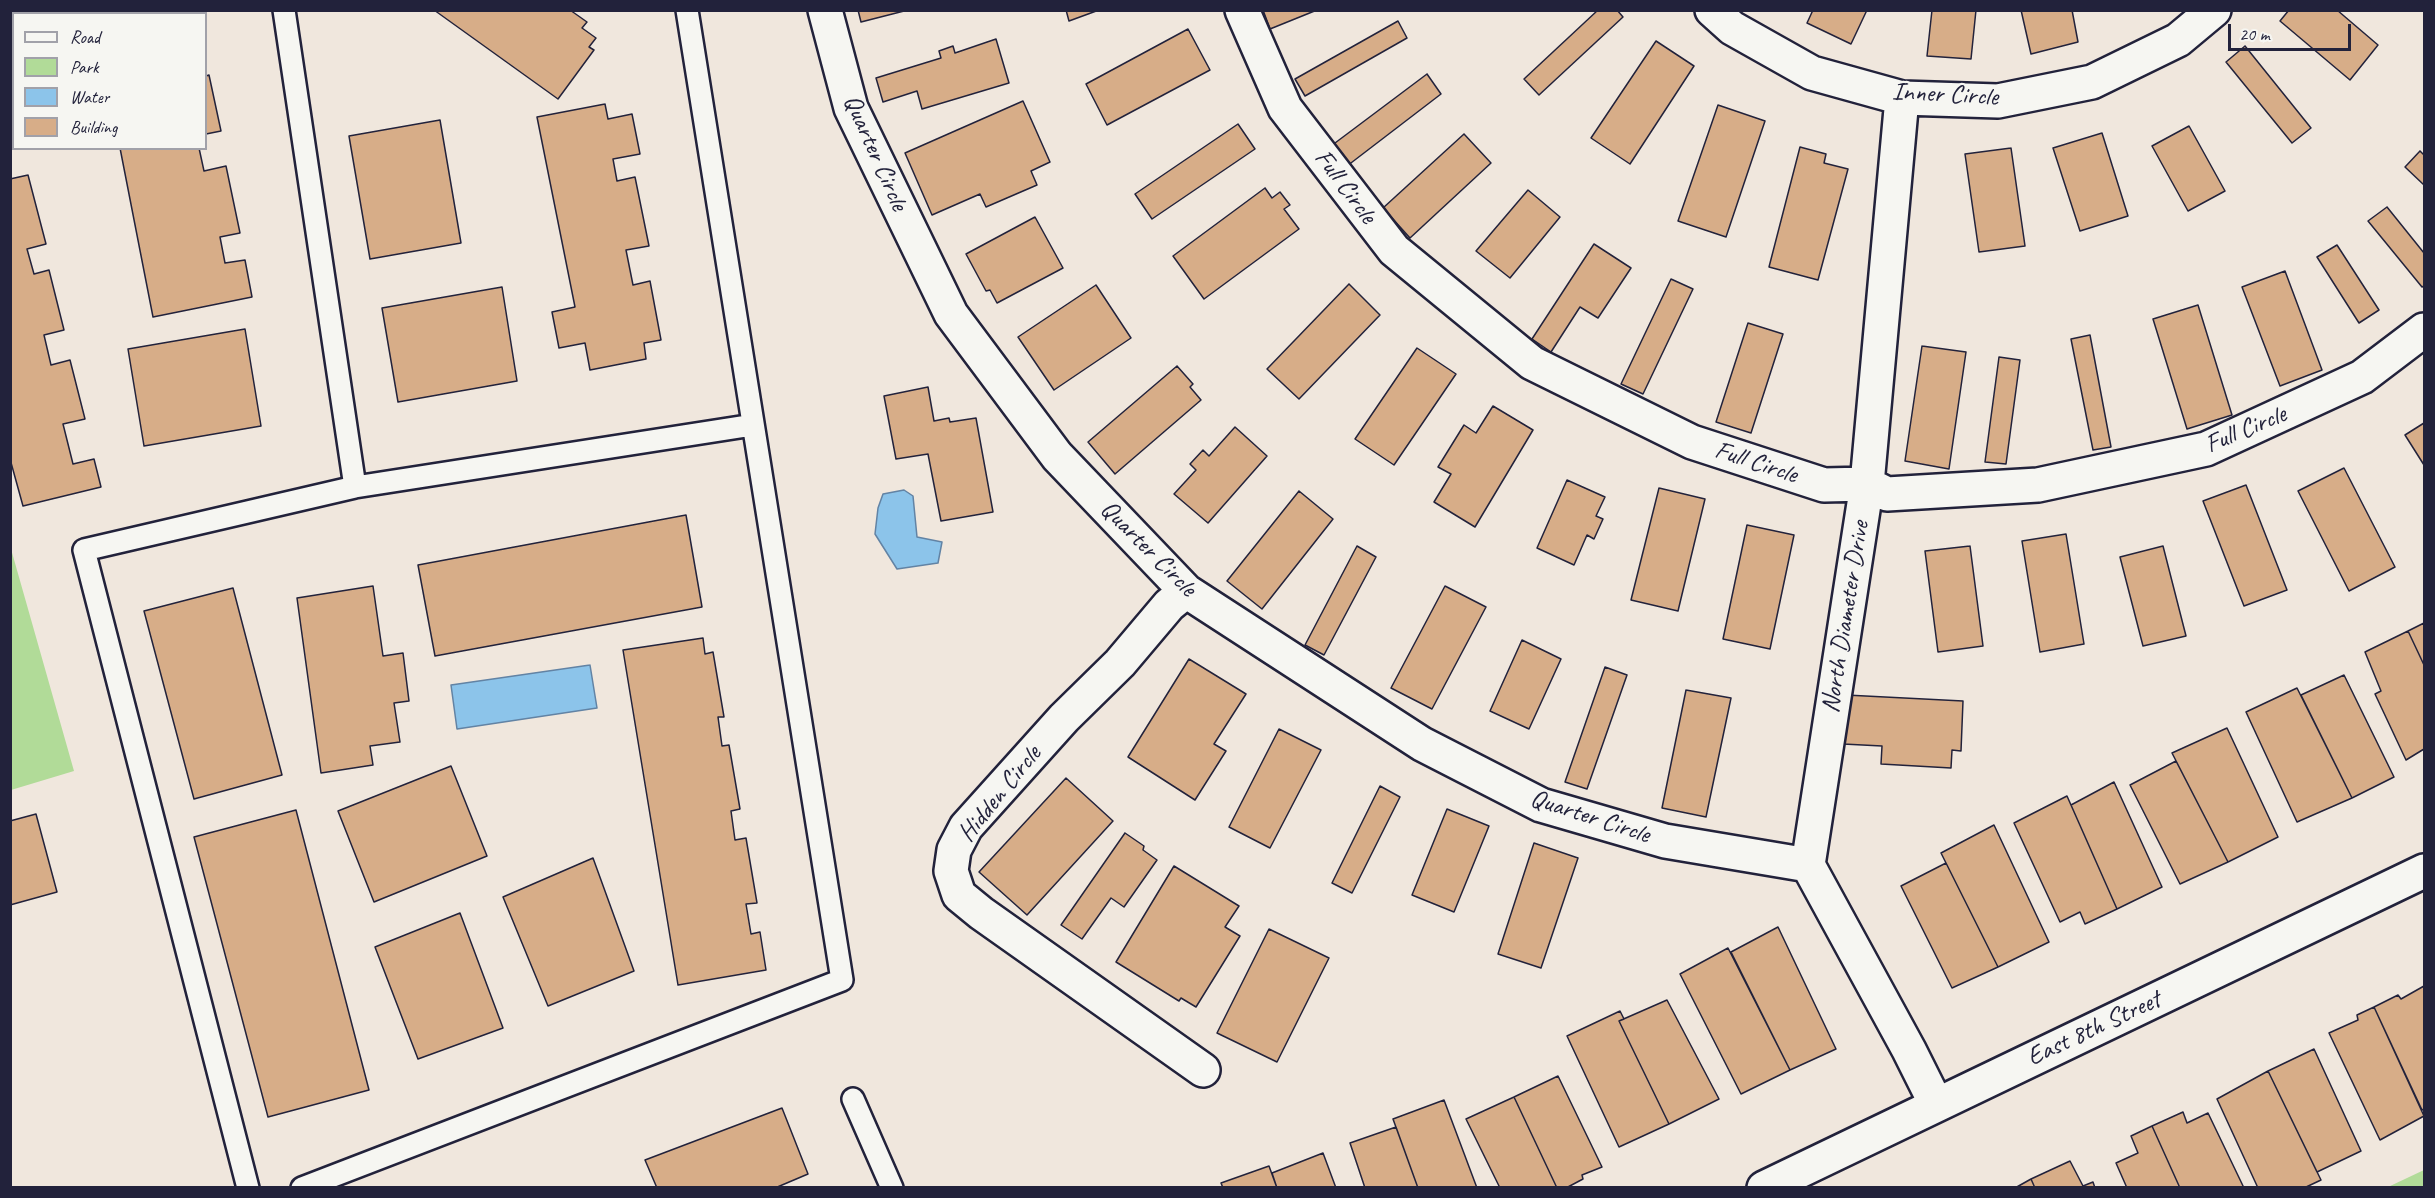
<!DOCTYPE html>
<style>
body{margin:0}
#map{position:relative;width:2435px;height:1198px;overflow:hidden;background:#f0e7dd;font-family:Caveat,sans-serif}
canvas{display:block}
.frame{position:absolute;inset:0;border:12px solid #22223b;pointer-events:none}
.legend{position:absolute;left:12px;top:12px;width:195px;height:138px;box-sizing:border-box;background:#f6f6f2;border:2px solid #a1a1a9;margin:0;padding:8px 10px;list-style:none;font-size:18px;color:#22223b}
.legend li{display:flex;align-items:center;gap:12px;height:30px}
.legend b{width:30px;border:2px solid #a1a1a9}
.scale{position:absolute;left:2228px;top:24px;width:123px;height:27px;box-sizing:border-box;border:3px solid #22223b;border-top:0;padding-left:8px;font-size:18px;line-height:21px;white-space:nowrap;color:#22223b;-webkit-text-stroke:4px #f6f6f2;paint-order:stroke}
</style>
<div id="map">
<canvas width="2435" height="1198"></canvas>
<div class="frame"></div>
<ul class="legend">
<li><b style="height:8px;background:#f6f6f2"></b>Road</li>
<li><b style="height:16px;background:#b1db98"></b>Park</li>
<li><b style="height:16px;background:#8cc4ea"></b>Water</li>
<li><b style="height:16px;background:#d7ad88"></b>Building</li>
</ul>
<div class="scale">20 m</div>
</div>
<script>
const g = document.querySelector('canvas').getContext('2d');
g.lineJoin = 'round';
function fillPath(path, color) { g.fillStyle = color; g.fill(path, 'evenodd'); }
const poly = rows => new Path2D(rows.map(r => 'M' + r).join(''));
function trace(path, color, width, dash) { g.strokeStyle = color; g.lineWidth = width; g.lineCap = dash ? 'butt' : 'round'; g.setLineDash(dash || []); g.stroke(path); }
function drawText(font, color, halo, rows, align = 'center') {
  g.font = font + ' Caveat,sans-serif'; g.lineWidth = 4.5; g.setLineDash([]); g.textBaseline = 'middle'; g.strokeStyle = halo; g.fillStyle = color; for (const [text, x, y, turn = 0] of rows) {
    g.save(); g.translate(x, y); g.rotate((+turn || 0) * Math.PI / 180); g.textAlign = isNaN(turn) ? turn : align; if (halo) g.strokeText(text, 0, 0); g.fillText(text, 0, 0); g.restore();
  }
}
fillPath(poly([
 [11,549,74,771,11,790,10,790],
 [2424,1170,2424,1187,2388,1187]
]), '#b1db98');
const water = poly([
 [904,490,913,496,917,537,942,542,938,563,897,569,875,534,878,508,883,494,904,490],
 [590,665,597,708,457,729,451,685,590,665]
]);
fillPath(water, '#8cc4ea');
trace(water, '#6283a4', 1.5);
const building = poly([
 [10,10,159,10,154,14,14,14,14,81,11,82,14,85,14,102,10,104,10,10],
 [434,10,570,10,587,22,582,28,596,38,589,47,594,50,558,99,434,10],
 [858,10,908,10,861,22,858,10],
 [1066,10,1099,10,1069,21,1066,10],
 [1263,10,1317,10,1270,29,1263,10],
 [1598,10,1617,10,1623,17,1539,95,1524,79,1598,10],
 [1813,10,1867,10,1851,44,1807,23,1813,10],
 [1932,10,1976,10,1971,59,1927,56,1932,10],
 [2021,10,2072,10,2078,42,2031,54,2021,10],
 [2289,10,2337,10,2378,45,2350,80,2280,21,2289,10],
 [1398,21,1407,38,1305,96,1295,79,1398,21],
 [1188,29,1210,70,1107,125,1086,84,1188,29],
 [996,39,1009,83,922,109,917,91,883,102,876,78,941,58,939,51,953,46,955,53,996,39],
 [1656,41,1694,66,1630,164,1591,138,1656,41],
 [2245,46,2311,128,2292,143,2226,62,2245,46],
 [1427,74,1441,94,1347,166,1331,146,1427,74],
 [209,75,221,131,206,134,206,76,209,75],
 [1023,101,1050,162,1031,171,1037,185,986,207,980,194,932,215,905,153,1023,101],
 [605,104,608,119,632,114,640,154,613,159,617,181,635,177,649,246,626,250,633,285,650,281,661,340,644,343,646,359,590,370,585,343,559,348,552,312,575,307,537,117,605,104],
 [1718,105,1765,121,1726,237,1678,221,1718,105],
 [440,120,461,243,370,259,349,136,440,120],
 [1238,124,1255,149,1152,219,1135,194,1238,124],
 [2189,126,2225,191,2188,211,2152,146,2189,126],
 [2102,133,2128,216,2080,231,2053,148,2102,133],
 [1464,134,1491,163,1410,238,1383,208,1464,134],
 [1800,147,1826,154,1824,163,1848,169,1818,280,1769,267,1800,147],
 [120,148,199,148,204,171,226,166,240,233,220,237,225,263,245,260,252,297,153,317,120,148],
 [2011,148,2025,246,1979,252,1965,154,2011,148],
 [2420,151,2424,155,2424,185,2405,167,2420,151],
 [28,175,46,244,27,249,34,274,49,270,64,330,44,335,51,365,70,360,85,419,63,424,73,464,94,459,101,487,23,506,10,459,10,179,28,175],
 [1265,188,1272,198,1280,192,1290,205,1284,209,1299,229,1204,299,1173,256,1265,188],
 [1528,190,1560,217,1510,278,1476,251,1528,190],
 [2387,207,2424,253,2424,286,2422,287,2368,221,2387,207],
 [1035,217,1063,268,997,303,990,290,986,291,966,254,1035,217],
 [1594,244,1631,268,1598,318,1580,307,1551,352,1532,339,1594,244],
 [2337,245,2379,310,2359,323,2317,257,2337,245],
 [2285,271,2322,370,2280,386,2242,287,2285,271],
 [1671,279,1693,289,1643,394,1621,384,1671,279],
 [1349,284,1380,315,1299,399,1267,369,1349,284],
 [1096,285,1131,338,1054,390,1018,337,1096,285],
 [502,287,517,381,398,402,382,308,502,287],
 [2198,305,2232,415,2187,429,2153,319,2198,305],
 [1748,323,1783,334,1751,433,1716,422,1748,323],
 [245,329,261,426,144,446,128,349,245,329],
 [2090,335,2111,447,2093,450,2071,339,2090,335],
 [1922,346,1966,352,1949,469,1905,461,1922,346],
 [1417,348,1456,374,1394,465,1355,439,1417,348],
 [1999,357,2020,360,2006,464,1985,462,1999,357],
 [1177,366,1193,384,1190,387,1201,400,1115,474,1088,442,1177,366],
 [928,387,934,421,949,418,950,422,976,418,993,512,941,521,928,454,896,459,884,396,928,387],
 [1493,406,1533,430,1475,527,1434,502,1451,474,1438,467,1464,425,1476,433,1493,406],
 [2424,423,2424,465,2405,435,2424,423],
 [1235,427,1267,456,1208,523,1174,494,1196,470,1190,464,1203,450,1209,456,1235,427],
 [2344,468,2395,567,2349,591,2298,491,2344,468],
 [1567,480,1605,497,1596,516,1603,519,1594,539,1587,535,1574,565,1537,548,1567,480],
 [2246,485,2287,590,2244,606,2203,501,2246,485],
 [1659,488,1705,499,1678,611,1631,600,1659,488],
 [1299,491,1333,519,1262,609,1227,581,1299,491],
 [686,515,702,607,435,656,418,565,686,515],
 [1747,525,1794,535,1770,649,1723,639,1747,525],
 [2066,534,2084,644,2040,652,2022,541,2066,534],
 [1357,546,1376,557,1324,655,1305,645,1357,546],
 [1970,546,1983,646,1938,652,1925,551,1970,546],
 [2163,546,2186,636,2143,646,2120,557,2163,546],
 [373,586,383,656,403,653,409,701,394,703,400,742,370,746,373,765,321,773,297,598,373,586],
 [1445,586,1486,607,1432,709,1391,688,1445,586],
 [233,588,282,775,194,799,144,611,233,588],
 [2424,623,2424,665,2408,631,2424,623],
 [2408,631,2424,665,2424,749,2406,760,2375,694,2381,691,2365,652,2408,631],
 [703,638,705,654,713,652,724,717,718,717,722,746,729,745,740,809,731,811,735,840,746,838,757,903,746,904,751,934,760,932,766,970,678,985,623,650,703,638],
 [1522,640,1561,659,1529,729,1490,711,1522,640],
 [1189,659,1246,694,1214,744,1226,751,1195,800,1128,757,1189,659],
 [1605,667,1627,675,1587,789,1565,782,1605,667],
 [2344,675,2394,777,2352,798,2301,695,2344,675],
 [2297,688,2352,798,2297,822,2246,712,2297,688],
 [1686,690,1731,698,1706,817,1662,808,1686,690],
 [1846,695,1963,701,1961,751,1952,750,1951,768,1881,764,1882,746,1843,744,1846,695],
 [2227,728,2278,837,2228,862,2172,753,2227,728],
 [1279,729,1321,750,1270,848,1229,827,1279,729],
 [2176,761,2228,862,2180,884,2130,785,2176,761],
 [451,766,487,856,374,902,338,811,451,766],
 [1066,778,1113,821,1027,915,979,872,1066,778],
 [2114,782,2162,887,2117,909,2071,805,2114,782],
 [1380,786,1400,797,1352,893,1332,883,1380,786],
 [2067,796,2117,909,2085,924,2080,912,2060,922,2014,823,2067,796],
 [1447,809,1489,826,1454,912,1412,895,1447,809],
 [296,810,369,1090,268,1117,194,837,296,810],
 [36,814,57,892,10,905,10,821,36,814],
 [1994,825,2049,942,1998,967,1941,853,1994,825],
 [1125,833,1144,846,1143,850,1157,860,1124,907,1111,898,1082,939,1061,925,1125,833],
 [1534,843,1578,858,1541,968,1498,954,1534,843],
 [593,858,634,971,548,1006,503,897,593,858],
 [1946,863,1998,967,1952,988,1901,886,1946,863],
 [1174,866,1239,906,1225,927,1240,936,1196,1007,1181,998,1179,1001,1116,962,1174,866],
 [460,913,503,1028,418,1059,375,947,460,913],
 [1778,927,1836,1049,1790,1070,1731,952,1778,927],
 [1269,929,1329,958,1277,1062,1217,1033,1269,929],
 [1728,948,1790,1070,1741,1094,1680,974,1728,948],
 [2424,986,2424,1109,2422,1110,2374,1007,2398,995,2401,999,2424,986],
 [1667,1000,1719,1099,1669,1124,1619,1021,1667,1000],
 [2374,1007,2424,1116,2380,1140,2329,1033,2358,1020,2357,1015,2374,1007],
 [1620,1011,1624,1019,1619,1021,1669,1124,1619,1147,1567,1036,1620,1011],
 [2314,1049,2361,1151,2317,1172,2268,1071,2314,1049],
 [2268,1071,2321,1180,2304,1188,2258,1188,2217,1099,2268,1071],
 [1558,1076,1602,1167,1582,1175,1583,1179,1566,1188,1557,1188,1514,1097,1558,1076],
 [1514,1097,1557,1188,1500,1188,1466,1119,1514,1097],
 [1444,1100,1477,1188,1418,1188,1393,1119,1444,1100],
 [782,1108,808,1174,775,1188,657,1188,645,1160,782,1108],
 [2183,1112,2187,1123,2208,1113,2244,1188,2180,1188,2152,1126,2183,1112],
 [2152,1126,2180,1188,2127,1188,2116,1163,2138,1153,2131,1136,2152,1126],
 [1396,1127,1418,1188,1365,1188,1350,1143,1396,1127],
 [1323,1153,1336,1188,1277,1188,1272,1173,1323,1153],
 [2070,1161,2083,1186,2093,1182,2095,1188,2035,1188,2031,1179,2070,1161],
 [1269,1166,1277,1188,1223,1188,1221,1183,1269,1166],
 [2031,1179,2035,1188,2015,1188,2031,1179]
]);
fillPath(building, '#d7ad88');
trace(building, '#22223b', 1.5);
const lane = poly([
 [284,10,355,487],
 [853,1099,892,1188],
 [248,1188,84,550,355,487,753,425],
 [302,1188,842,980,687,10]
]);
const street = poly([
 [825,10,851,108,951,314,1057,456,1186,591,1422,744,1541,805,1665,841,1808,865],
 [1242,10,1285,108,1394,250,1532,363,1692,442,1824,485,1867,484,1887,494,2038,485,2206,449,2362,377,2424,330],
 [1712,10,1732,28,1812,73,1902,98,1998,101,2092,82,2178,40,2214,10],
 [1902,98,1867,484,1808,865,1909,1050,1936,1104],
 [1186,591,1169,605,1120,663,1064,718,966,827,954,850,951,871,959,895,981,913,1203,1070]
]);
const secondary = poly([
 [1764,1188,2424,871]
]);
trace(lane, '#22223b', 26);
trace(street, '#22223b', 38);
trace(secondary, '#22223b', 38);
trace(lane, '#f6f6f2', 21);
trace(street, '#f6f6f2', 33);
trace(secondary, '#f6f6f2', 33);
drawText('26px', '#22223b', '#f6f6f2', [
 ["Inner Circle",1945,95,3],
 ["Quarter Circle",875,153,66],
 ["Full Circle",1345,187,53],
 ["Full Circle",2246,430,-23],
 ["Full Circle",1756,463,18],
 ["Quarter Circle",1148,549,45],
 ["North Diameter Drive",1846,617,-81],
 ["Hidden Circle",1000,794,-51],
 ["Quarter Circle",1590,817,18],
 ["East 8th Street",2094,1029,-25]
]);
</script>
